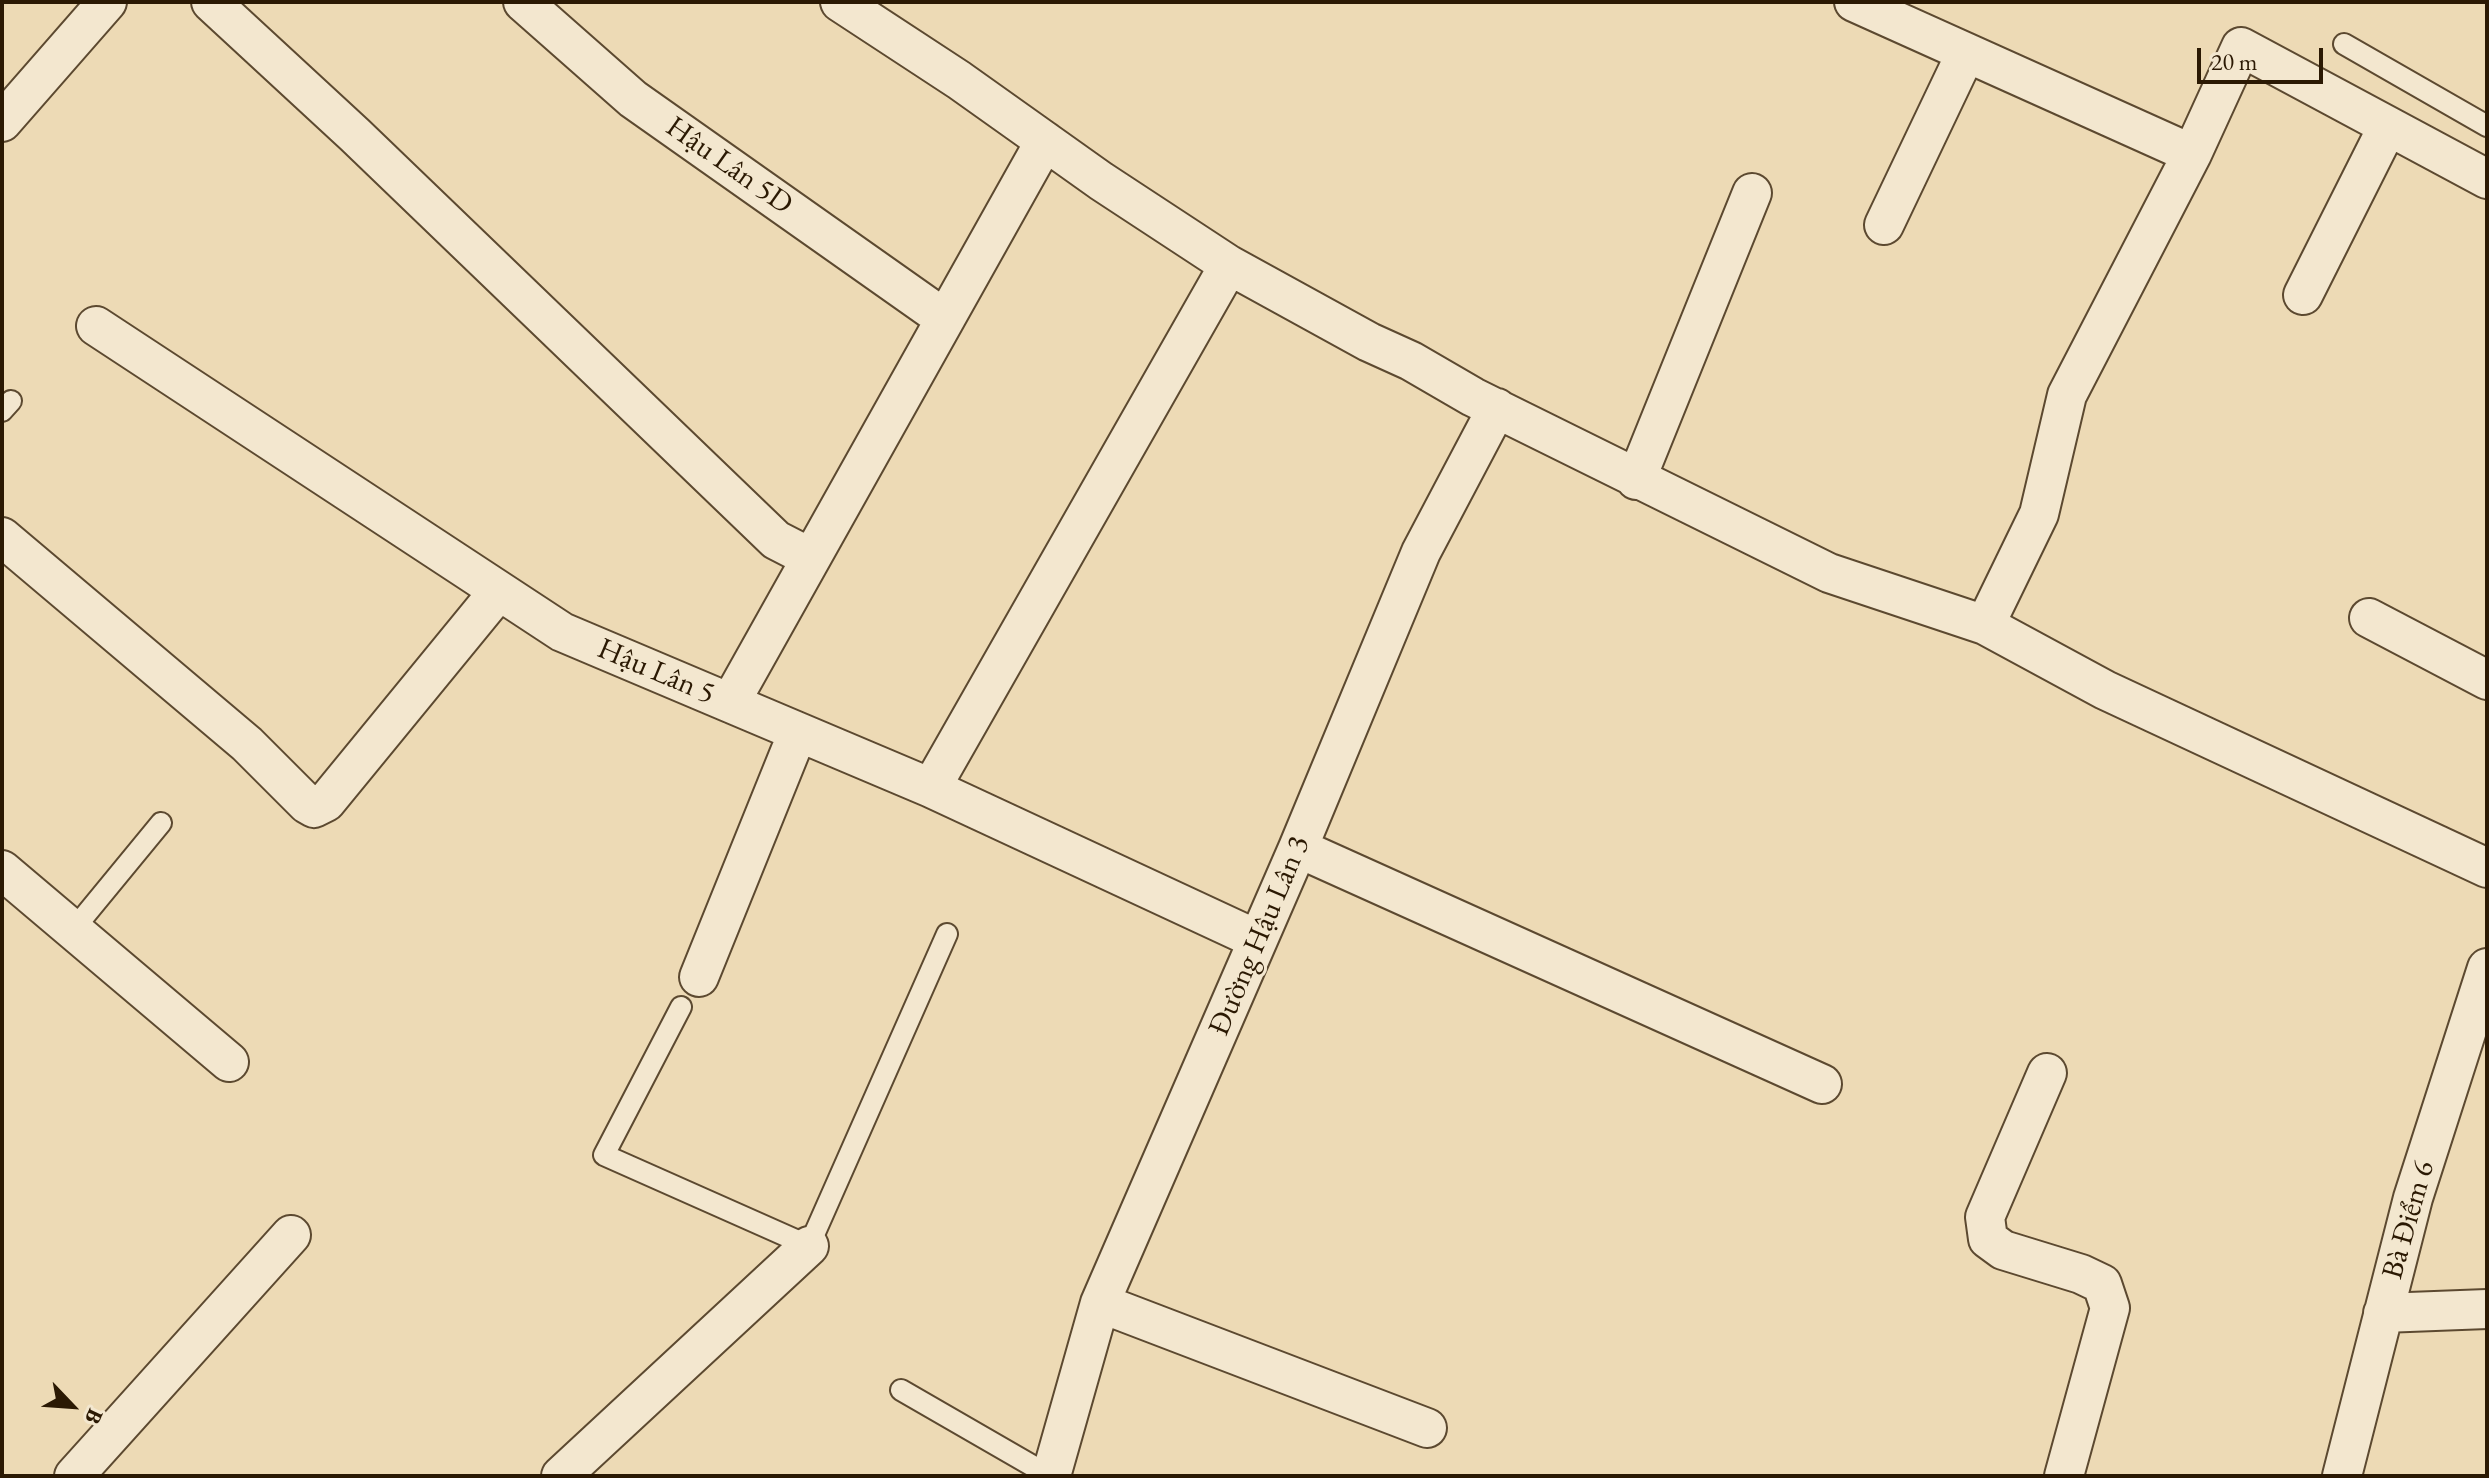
<!DOCTYPE html>
<meta charset="utf-8">
<style>
body{margin:0}
#map{position:relative;width:2489px;height:1478px;overflow:hidden;background:#eddab5;font-family:"EB Garamond",serif}
canvas{display:block}
.frame{position:absolute;inset:0;border:4px solid #2b1903;pointer-events:none}
.north{position:absolute;left:32px;top:1366px;width:80px;height:80px;-webkit-text-stroke:6px #f3e7cf;paint-order:stroke;rotate:115deg;font-size:22px;font-weight:700;line-height:32px;text-align:center;color:#2b1903}
.north::after{content:'';display:block;margin:auto;width:28px;height:36px;background:#2b1903;clip-path:polygon(50% 0,100% 100%,50% 72%,0 100%)}
.scale{position:absolute;left:2197px;top:48px;width:126px;height:36px;box-sizing:border-box;border:4px solid #2b1903;border-top:0;padding-left:10px;font-size:24px;line-height:28px;white-space:nowrap;color:#2b1903;-webkit-text-stroke:6px #f3e7cf;paint-order:stroke}
</style>
<div id="map">
<canvas width="2489" height="1478"></canvas>
<div class="frame"></div>
<div class="north">B</div>
<div class="scale">20 m</div>
</div>
<script>
const g = document.querySelector('canvas').getContext('2d');
g.lineJoin = 'round';
const poly = rows => new Path2D(rows.map(r => 'M' + r).join(''));
function trace(path, color, width, dash) { g.strokeStyle = color; g.lineWidth = width; g.lineCap = dash ? 'butt' : 'round'; g.setLineDash(dash || []); g.stroke(path); }
function drawText(font, color, halo, rows, align = 'center') {
  g.font = font + ' "EB Garamond",serif'; g.lineWidth = 6; g.setLineDash([]); g.textBaseline = 'middle'; g.strokeStyle = halo; g.fillStyle = color; for (const [text, x, y, turn = 0] of rows) {
    g.save(); g.translate(x, y); g.rotate((+turn || 0) * Math.PI / 180); g.textAlign = isNaN(turn) ? turn : align; if (halo) g.strokeText(text, 0, 0); g.fillText(text, 0, 0); g.restore();
  }
}
const lane = poly([
 [2344,44,2487,126],
 [2,411,11,401],
 [73,930,161,823],
 [681,1007,604,1155,809,1246,947,934],
 [901,1390,1050,1476]
]);
const street = poly([
 [211,2,355,135,776,540,811,558],
 [523,2,633,99,945,319],
 [840,2,959,80,1101,181,1229,265,1369,342,1411,361,1473,397,1829,573,1985,625,2105,690,2487,868],
 [1854,2,2192,154],
 [2,122,107,2],
 [1884,225,1966,53],
 [2303,295,2388,126],
 [96,326,562,632,931,788,1258,940],
 [1636,480,1752,193],
 [2,537,247,744,307,804,314,808,326,802,498,592],
 [2369,618,2487,680],
 [1985,625,2039,514,2067,395,2192,154,2241,47,2487,179],
 [730,703,1045,141],
 [931,788,1229,265],
 [1298,848,1822,1084],
 [2,870,229,1062],
 [699,977,798,732],
 [2047,1073,1985,1217,1988,1239,2003,1250,2081,1274,2102,1284,2110,1308,2064,1476],
 [1100,1303,1427,1428],
 [2383,1313,2487,1309],
 [74,1476,291,1235],
 [561,1476,809,1246],
 [1051,1476,1100,1303,1298,848,1421,552,1497,408],
 [2342,1476,2413,1198,2487,968]
]);
trace(lane, '#5c4930', 24);
trace(street, '#5c4930', 42);
trace(lane, '#f3e7cf', 20);
trace(street, '#f3e7cf', 38);
drawText('30px', '#2b1903', '#f3e7cf', [
 ["Hậu Lân 5D",729,166,35],
 ["Hậu Lân 5",656,672,23],
 ["Đường Hậu Lân 3",1260,936,-67],
 ["Bà Điểm 6",2409,1220,-74]
]);
</script>
